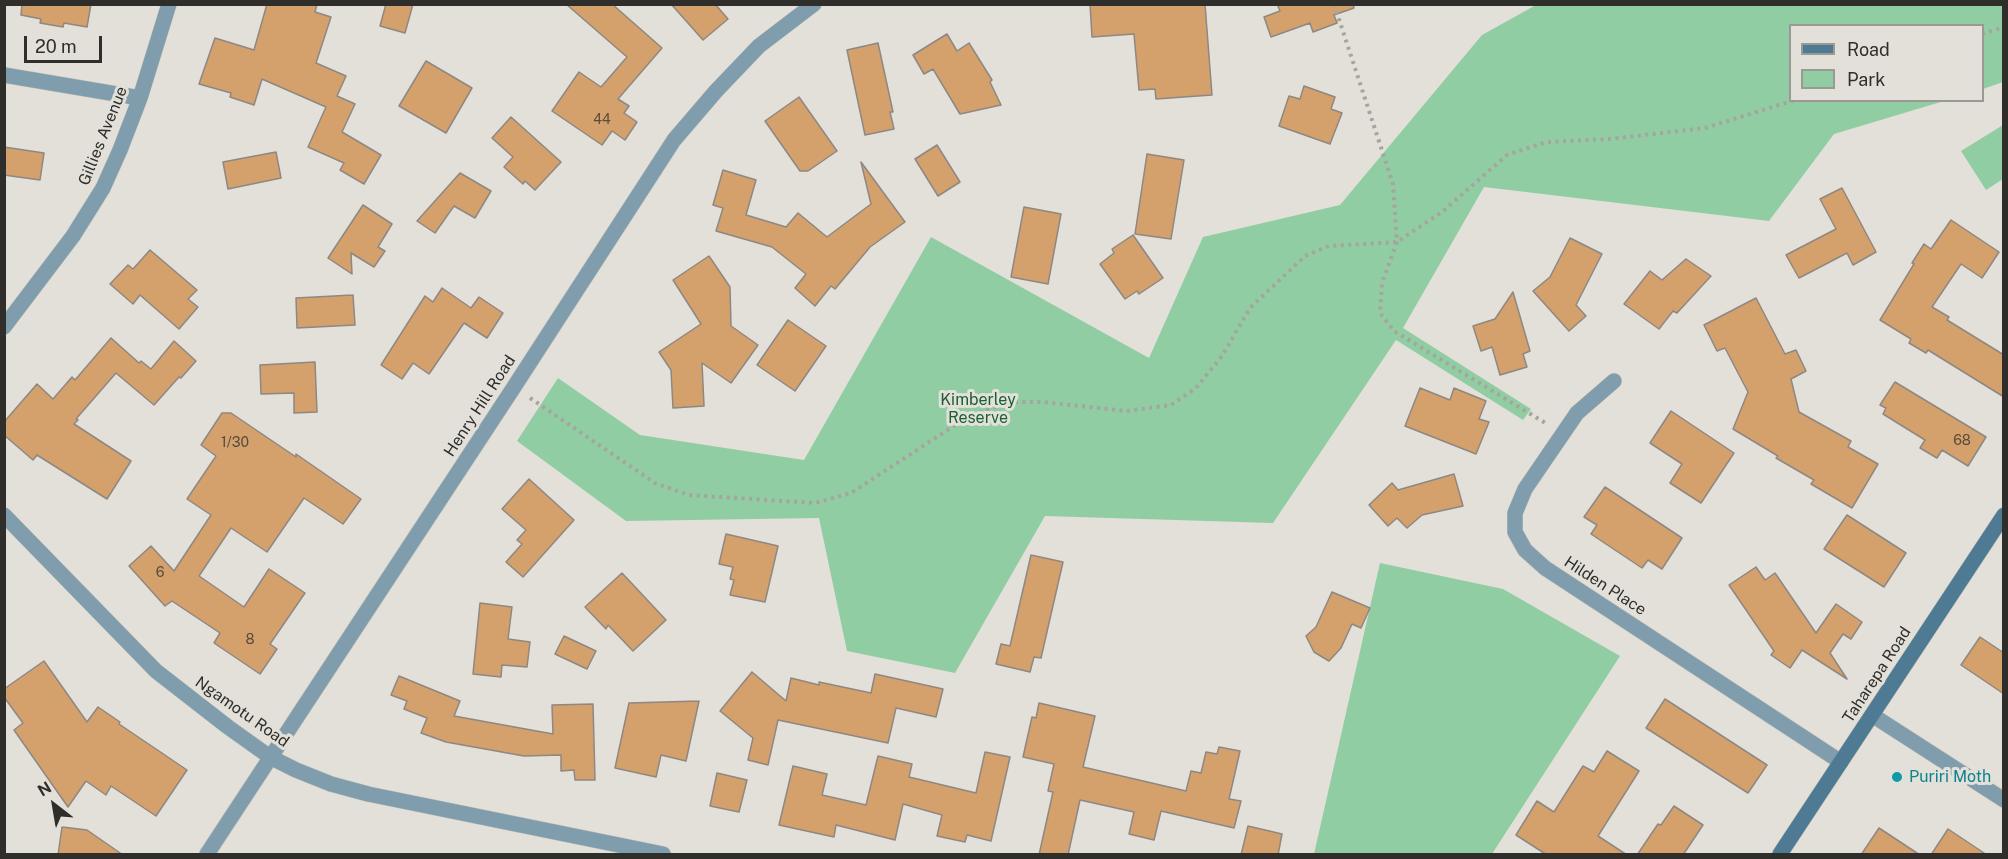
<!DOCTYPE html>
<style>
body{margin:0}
#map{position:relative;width:2008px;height:859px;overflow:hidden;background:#e2e0d8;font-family:"Public Sans",sans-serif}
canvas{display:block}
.frame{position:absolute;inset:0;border:6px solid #2f2e2b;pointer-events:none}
.legend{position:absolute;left:1789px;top:24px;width:195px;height:78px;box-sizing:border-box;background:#e2e0d8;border:2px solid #9a9993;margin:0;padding:8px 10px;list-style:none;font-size:18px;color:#2f2e2b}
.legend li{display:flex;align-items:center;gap:12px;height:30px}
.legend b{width:30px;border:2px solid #9a9993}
.north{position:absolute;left:24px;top:775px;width:60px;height:60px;-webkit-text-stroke:4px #e2e0d8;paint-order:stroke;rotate:329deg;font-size:16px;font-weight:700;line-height:24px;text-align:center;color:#2f2e2b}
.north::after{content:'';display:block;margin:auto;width:21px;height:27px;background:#2f2e2b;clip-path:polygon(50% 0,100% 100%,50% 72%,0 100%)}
.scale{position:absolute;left:24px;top:36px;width:78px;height:27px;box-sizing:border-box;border:3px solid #2f2e2b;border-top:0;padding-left:8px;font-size:18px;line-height:21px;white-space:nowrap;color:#2f2e2b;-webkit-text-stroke:4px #e2e0d8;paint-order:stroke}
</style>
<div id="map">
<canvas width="2008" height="859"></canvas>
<div class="frame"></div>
<ul class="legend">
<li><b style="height:8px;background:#4e7b93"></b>Road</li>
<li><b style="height:16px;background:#91cda3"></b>Park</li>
</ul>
<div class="north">N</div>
<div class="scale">20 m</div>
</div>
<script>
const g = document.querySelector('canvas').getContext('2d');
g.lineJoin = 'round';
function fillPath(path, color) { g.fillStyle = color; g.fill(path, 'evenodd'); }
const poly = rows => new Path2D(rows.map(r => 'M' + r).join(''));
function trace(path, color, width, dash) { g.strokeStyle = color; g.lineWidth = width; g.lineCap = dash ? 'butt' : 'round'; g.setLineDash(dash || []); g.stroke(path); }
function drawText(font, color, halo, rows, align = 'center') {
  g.font = font + ' "Public Sans",sans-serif'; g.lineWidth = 6; g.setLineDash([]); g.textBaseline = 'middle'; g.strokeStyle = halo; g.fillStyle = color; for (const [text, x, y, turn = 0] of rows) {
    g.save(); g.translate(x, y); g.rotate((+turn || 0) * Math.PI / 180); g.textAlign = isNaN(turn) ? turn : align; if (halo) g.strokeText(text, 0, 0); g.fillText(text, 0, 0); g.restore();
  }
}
fillPath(poly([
 [1536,5,2003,5,2003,82,1983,89,1982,26,1790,26,1790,100,1944,101,1834,134,1769,221,1484,187,1403,328,1531,409,1523,420,1396,340,1273,523,1045,516,955,673,847,651,819,518,626,521,517,441,558,378,640,435,804,460,931,237,1149,358,1203,237,1340,205,1482,35],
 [2003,125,2003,179,1986,190,1961,151],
 [1380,563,1503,589,1620,656,1492,854,1314,854]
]), '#91cda3');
const building = poly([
 [22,4,91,4,87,27,64,23,63,27,40,23,41,19,21,15,22,4],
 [267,4,317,4,315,12,331,17,316,63,346,76,337,96,355,104,342,132,381,155,364,184,340,170,344,163,308,147,326,107,262,79,254,105,230,97,231,93,199,84,215,38,254,50,267,4],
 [386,4,413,4,405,33,380,26,386,4],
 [566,4,612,4,662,48,618,99,629,106,624,113,637,122,625,140,612,131,602,145,552,111,579,72,601,87,627,57,566,4],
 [671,4,715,4,728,19,703,40,671,4],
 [1090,4,1205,4,1212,95,1156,99,1155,89,1139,90,1134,34,1092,37,1090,4],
 [1277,4,1353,4,1354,8,1334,15,1337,23,1313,32,1310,23,1271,37,1264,17,1280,11,1277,4],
 [947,34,957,51,969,43,992,80,990,82,1001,105,960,114,933,69,924,74,913,55,947,34],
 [878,43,893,112,890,112,894,129,865,135,847,50,878,43],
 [426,61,472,88,446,133,399,106,426,61],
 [1304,86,1335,97,1331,109,1342,113,1330,144,1279,126,1289,96,1300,99,1304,86],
 [799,97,837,151,808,171,800,171,765,121,799,97],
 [511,117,561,162,535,190,525,181,523,184,504,167,513,157,492,138,511,117],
 [937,145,960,182,938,196,915,159,937,145],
 [4,147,44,153,40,180,4,175,4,147],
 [276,152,281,178,228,189,223,162,276,152],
 [1147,154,1184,160,1171,239,1135,234,1147,154],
 [861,162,905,222,870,247,835,289,831,286,815,306,795,288,806,274,772,247,716,231,723,208,713,205,723,170,756,180,746,215,786,227,798,213,827,237,871,204,861,162],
 [460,173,491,191,475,218,454,206,435,233,417,221,460,173],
 [1842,188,1876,252,1853,265,1847,253,1799,278,1786,255,1836,229,1820,199,1842,188],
 [363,205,392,224,378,247,385,251,374,267,351,253,352,274,328,258,363,205],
 [1024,207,1061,214,1048,284,1011,277,1024,207],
 [1951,220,1999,252,1982,278,1961,264,1932,307,1949,317,1947,320,2004,355,2004,397,1928,350,1926,353,1909,343,1911,339,1880,320,1914,264,1912,263,1924,244,1931,249,1951,220],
 [1133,235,1163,278,1139,294,1137,291,1125,299,1100,264,1114,253,1112,249,1133,235],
 [1570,238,1602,254,1576,305,1586,316,1569,331,1533,291,1550,277,1570,238],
 [150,250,197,290,188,299,198,307,179,329,140,295,133,304,110,284,128,265,133,269,150,250],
 [709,256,730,287,731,326,758,345,731,383,702,363,704,406,673,408,671,370,659,352,701,324,673,280,709,256],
 [1686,259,1711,276,1677,313,1673,311,1659,329,1624,304,1650,271,1662,280,1686,259],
 [442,288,471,308,479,297,503,313,487,338,464,323,429,374,413,363,402,379,381,365,425,296,433,302,442,288],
 [1513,292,1530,351,1523,354,1527,367,1500,375,1492,347,1481,351,1473,326,1495,319,1513,292],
 [353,295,355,325,297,328,296,298,353,295],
 [1756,298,1785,354,1796,350,1806,371,1791,379,1799,412,1851,441,1848,447,1878,464,1852,508,1811,484,1814,480,1776,458,1778,456,1733,429,1748,392,1725,348,1717,351,1704,325,1756,298],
 [788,320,826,346,795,391,757,365,788,320],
 [111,338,139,363,141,361,151,369,174,341,196,361,181,378,179,377,154,405,116,373,76,419,78,420,74,424,131,461,107,499,37,455,33,460,4,435,4,422,37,384,53,399,72,377,75,380,111,338],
 [315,362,317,412,294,413,294,393,261,394,260,365,315,362],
 [1895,382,1986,437,1968,466,1942,450,1937,458,1920,448,1925,440,1883,414,1886,408,1880,405,1895,382],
 [1420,388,1450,400,1454,388,1486,401,1479,419,1489,422,1476,454,1405,426,1420,388],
 [1671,411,1734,453,1701,503,1670,483,1682,464,1650,443,1671,411],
 [222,413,231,413,296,457,296,454,361,499,343,524,304,498,267,552,231,528,199,576,244,607,269,569,305,593,270,644,277,649,260,674,214,643,220,633,172,601,165,606,129,566,151,546,174,571,211,515,187,499,216,456,201,445,222,413],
 [1454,474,1463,506,1422,515,1407,528,1397,518,1388,526,1369,505,1392,483,1398,490,1454,474],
 [529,479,574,520,523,577,506,562,522,544,517,540,526,530,502,509,529,479],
 [1605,487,1682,538,1662,569,1648,560,1642,568,1591,534,1597,525,1584,517,1605,487],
 [1847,515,1906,553,1884,587,1824,549,1847,515],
 [726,534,778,546,765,602,730,595,734,580,730,579,733,567,719,564,726,534],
 [1031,555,1063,562,1041,658,1034,657,1030,672,996,664,1001,644,1010,646,1031,555],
 [1756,567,1765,580,1775,573,1816,633,1836,604,1862,622,1851,639,1843,634,1830,653,1847,679,1802,650,1790,668,1771,655,1774,651,1729,585,1756,567],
 [622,573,666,620,633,651,608,625,606,629,585,607,622,573],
 [1332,592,1370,608,1361,628,1352,624,1341,648,1329,661,1314,652,1306,636,1316,627,1332,592],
 [480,603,512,607,508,639,530,642,527,667,502,665,501,677,473,674,480,603],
 [564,636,596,651,587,669,555,654,564,636],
 [1980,637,2004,653,2004,694,1961,665,1980,637],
 [44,661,87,722,98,707,120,722,119,724,187,770,156,816,111,786,106,795,86,781,68,807,14,730,23,723,4,697,4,689,44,661],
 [752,672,786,701,791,678,819,685,819,682,871,693,875,674,943,689,936,717,896,708,888,743,778,720,768,765,748,760,753,738,720,711,752,672],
 [399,676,460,701,454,716,553,734,552,705,593,704,595,780,575,780,574,770,561,771,561,755,524,756,446,742,421,733,427,718,404,709,407,701,391,695,399,676],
 [1665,699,1767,765,1748,793,1646,728,1665,699],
 [699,701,686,761,661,755,656,777,615,768,629,703,699,701],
 [1039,703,1095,716,1083,767,1186,791,1191,771,1201,773,1206,752,1217,754,1219,747,1240,751,1229,799,1241,801,1234,828,1161,811,1154,840,1129,834,1134,812,1080,800,1068,855,1039,855,1053,792,1048,791,1054,764,1023,757,1032,717,1036,718,1039,703],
 [1607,751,1639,771,1598,836,1627,855,1547,855,1516,835,1537,801,1554,812,1583,766,1594,772,1607,751],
 [985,752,1010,757,991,841,967,835,965,842,937,836,942,815,903,804,895,840,836,825,834,837,779,825,793,766,827,774,822,795,866,805,878,756,912,764,909,777,976,793,985,752],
 [717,773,747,780,739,812,710,806,717,773],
 [1674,806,1703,825,1683,855,1637,855,1658,824,1661,825,1674,806],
 [1248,826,1282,834,1278,855,1241,855,1248,826],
 [62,827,87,830,123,855,58,855,62,827],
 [1879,828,1920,855,1861,855,1879,828],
 [1948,829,1987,855,1931,855,1948,829]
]);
fillPath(building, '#d4a16d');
trace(building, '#8e8782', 1.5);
const street = poly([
 [4,75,140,98],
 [4,327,73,236,103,188,120,150,140,98,169,4],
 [1614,381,1577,413,1525,489,1515,513,1515,532,1525,550,1545,568,1841,762],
 [4,515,156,671,228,727,270,757,296,770,331,784,368,794,663,854],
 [1872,715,2004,800],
 [207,854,514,387,674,140,716,91,759,46,814,4]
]);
const secondary = poly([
 [1780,854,2004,515]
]);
trace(street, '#bebcb5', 16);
trace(secondary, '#bebcb5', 16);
trace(poly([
 [1334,4,1393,184,1397,242,1382,283,1380,313,1394,331,1547,424],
 [1982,34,2004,27],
 [530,398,655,483,689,495,815,503,851,493,969,416,1009,402,1042,402,1127,411,1171,405,1196,388,1222,356,1250,308,1305,256,1329,246,1397,242,1442,212,1507,155,1546,142,1609,139,1705,128,1795,100]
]), '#a6a49e', 4, [3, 4.5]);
trace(street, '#7f9dad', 15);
trace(secondary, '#4e7b93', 15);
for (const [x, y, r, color] of [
 [1897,777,6,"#0f9aa8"]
]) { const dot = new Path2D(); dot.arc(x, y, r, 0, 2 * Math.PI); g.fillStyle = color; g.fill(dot); trace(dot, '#e2e0d8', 2); }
drawText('14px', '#584b3c', null, [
 ["44",602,120],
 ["68",1962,441],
 ["1/30",235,443],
 ["6",160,573],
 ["8",250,640]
]);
drawText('16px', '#2f2e2b', '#e2e0d8', [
 ["Gillies Avenue",103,136,-68],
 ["Henry Hill Road",480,406,-57],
 ["Hilden Place",1605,586,33],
 ["Taharepa Road",1877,675,-57],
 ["Ngamotu Road",242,712,35]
]);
drawText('16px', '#196037', '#e2e0d8', [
 ["Kimberley",978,400],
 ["Reserve",978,418]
]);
drawText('16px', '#0d838f', '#e2e0d8', [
 ["Puriri Moth",1909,777]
], 'left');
</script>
